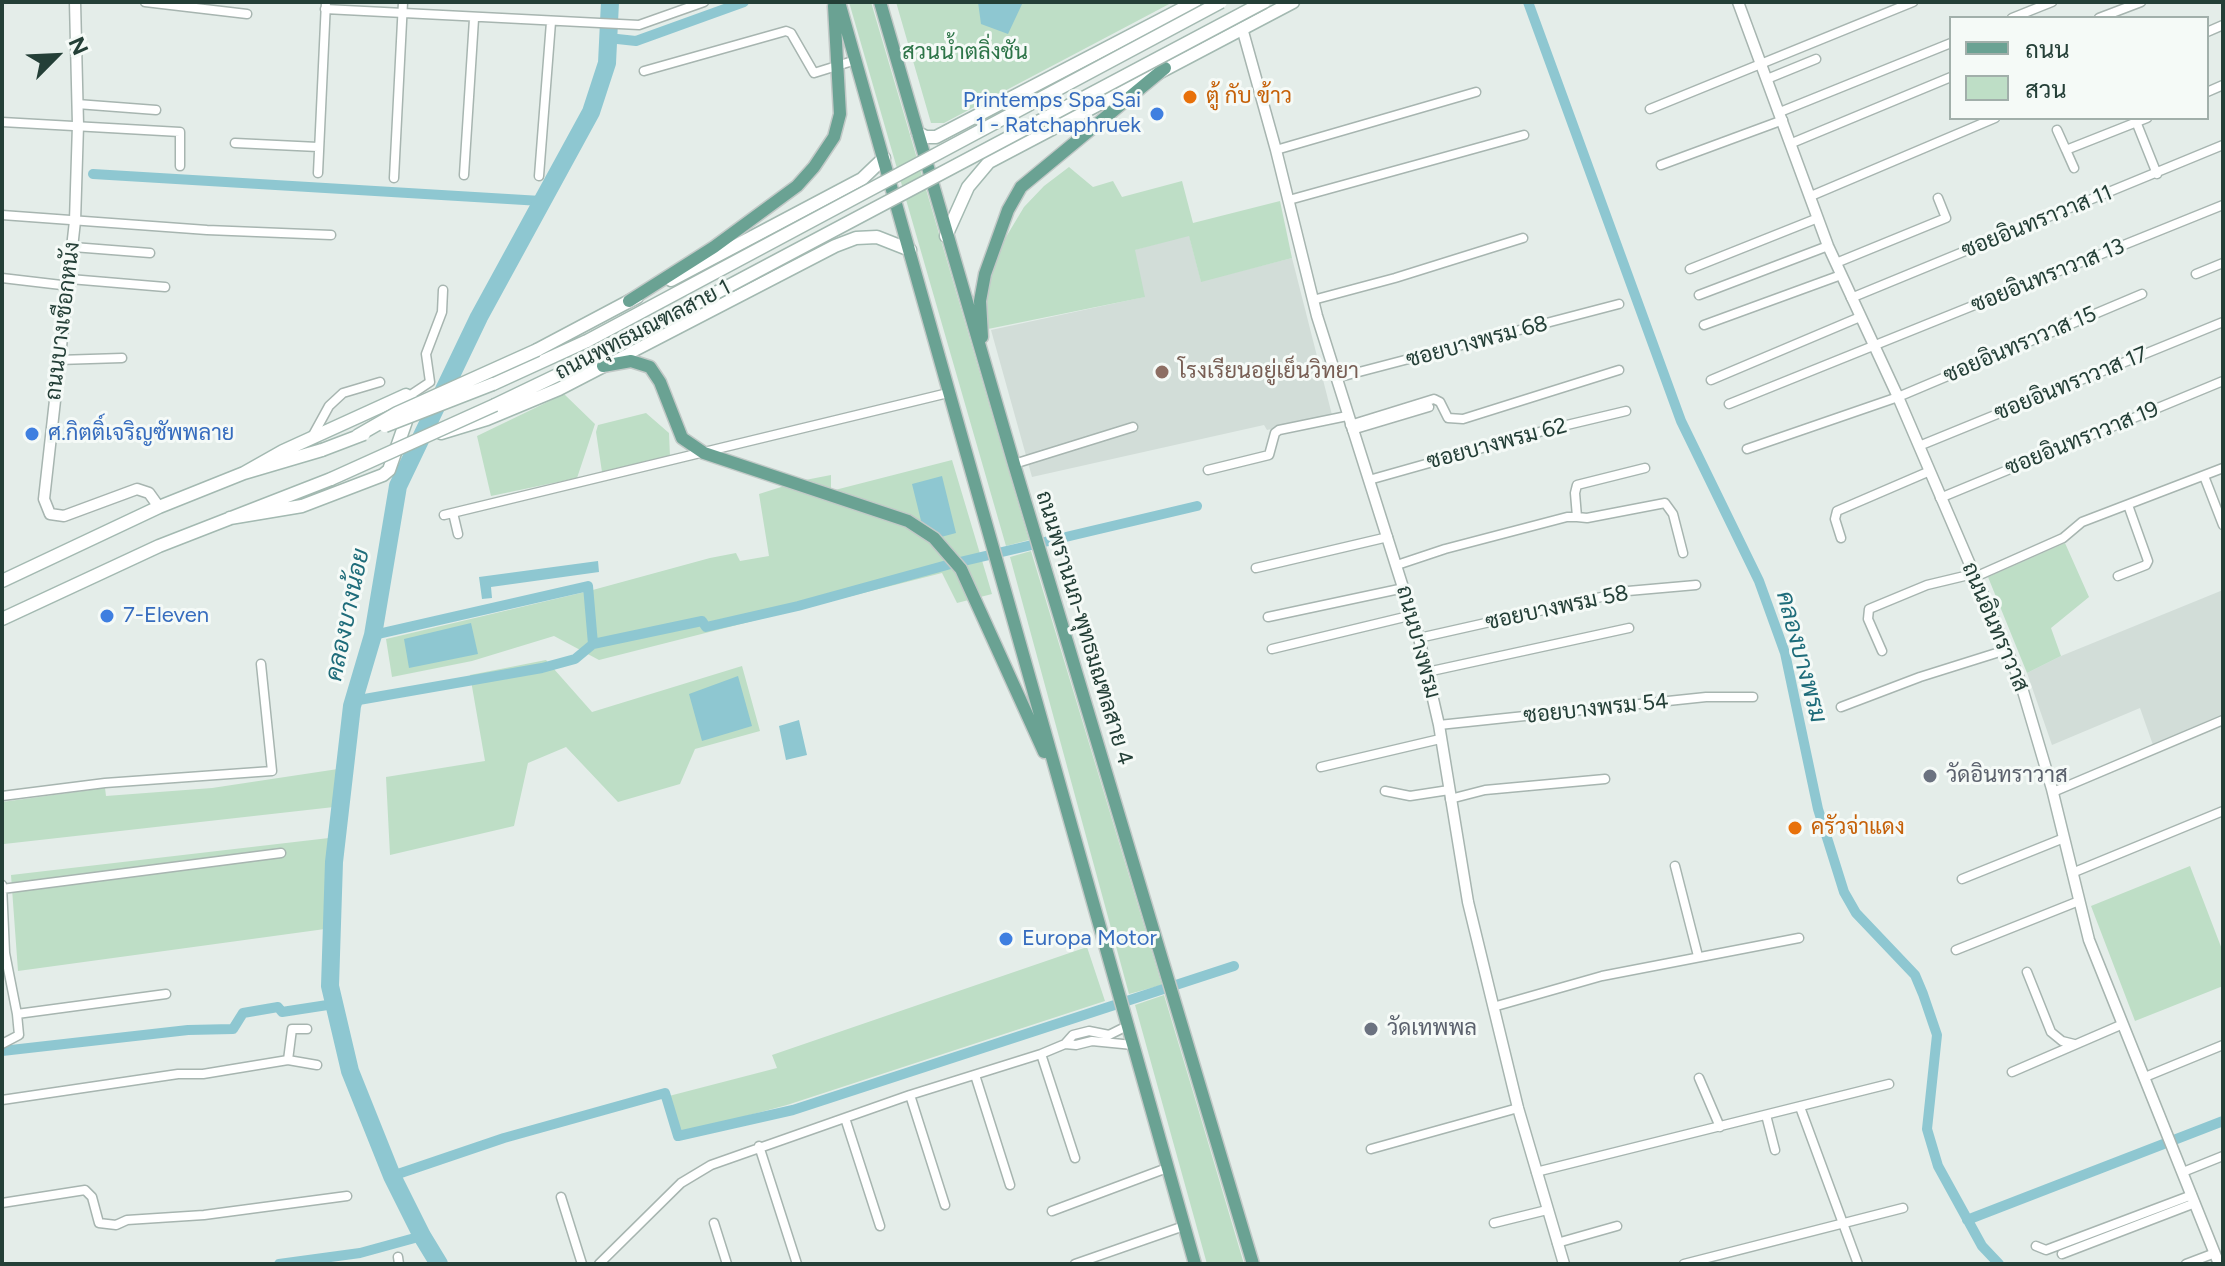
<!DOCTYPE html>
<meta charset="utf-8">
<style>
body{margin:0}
#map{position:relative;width:2225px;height:1266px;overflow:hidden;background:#e4ede9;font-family:Figtree,Sarabun,sans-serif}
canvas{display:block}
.frame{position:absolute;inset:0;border:4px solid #243f37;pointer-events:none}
.legend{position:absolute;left:1949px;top:16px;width:260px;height:104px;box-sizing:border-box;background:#f5faf7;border:2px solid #a1afaa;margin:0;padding:10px 14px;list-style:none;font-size:24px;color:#243f37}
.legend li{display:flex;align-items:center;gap:16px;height:40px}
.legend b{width:40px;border:2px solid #a1afaa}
.north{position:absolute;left:16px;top:16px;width:80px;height:80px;-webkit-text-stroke:6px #f5faf7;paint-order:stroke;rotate:66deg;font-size:22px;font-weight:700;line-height:32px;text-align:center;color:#243f37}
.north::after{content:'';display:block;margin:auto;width:28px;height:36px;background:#243f37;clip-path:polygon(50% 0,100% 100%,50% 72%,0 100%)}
</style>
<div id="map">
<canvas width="2225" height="1266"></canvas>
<div class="frame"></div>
<ul class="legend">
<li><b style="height:10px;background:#6aa293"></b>ถนน</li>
<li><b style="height:22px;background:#bedec6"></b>สวน</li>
</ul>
<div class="north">N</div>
</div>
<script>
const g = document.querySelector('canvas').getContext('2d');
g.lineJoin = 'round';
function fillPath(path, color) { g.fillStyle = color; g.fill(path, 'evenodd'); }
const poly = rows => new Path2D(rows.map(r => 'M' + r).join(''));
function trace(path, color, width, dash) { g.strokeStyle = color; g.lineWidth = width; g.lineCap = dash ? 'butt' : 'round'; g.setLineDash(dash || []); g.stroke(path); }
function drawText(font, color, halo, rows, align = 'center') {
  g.font = font + ' Figtree,Sarabun,sans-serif'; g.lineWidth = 6; g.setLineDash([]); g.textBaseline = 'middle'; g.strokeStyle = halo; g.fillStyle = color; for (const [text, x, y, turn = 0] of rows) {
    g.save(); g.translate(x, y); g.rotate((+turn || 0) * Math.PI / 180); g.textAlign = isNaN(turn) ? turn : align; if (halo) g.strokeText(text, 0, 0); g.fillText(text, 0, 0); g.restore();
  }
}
fillPath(poly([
 [1189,235,1201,281,1292,258,1332,415,1267,430,1264,425,1032,477,991,330,1144,297,1134,250],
 [2223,590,2223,714,2153,745,2140,708,2052,745,2027,673,2061,656]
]), '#d2ddd8');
fillPath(poly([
 [849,2,871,2,1029,540,1006,546],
 [896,2,1173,2,944,123,931,123],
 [1069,167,1093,187,1113,181,1122,197,1182,181,1193,223,1280,201,1292,258,1201,282,1189,236,1135,250,1145,297,988,329,980,301,1003,242,1024,207,1044,186],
 [564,394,595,424,577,478,491,496,477,436],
 [646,413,669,433,670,457,602,472,596,432,598,425],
 [952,460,992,594,957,603,942,573,599,660,554,636,472,661,392,677,386,639,589,591,710,558,736,553,740,561,769,556,759,494,800,481,831,475,831,491],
 [2065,543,2089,597,2051,628,2061,656,2027,673,1988,577],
 [1031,551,1162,985,1129,994,1010,557],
 [546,660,592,712,742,666,760,731,695,749,680,784,618,802,566,747,528,763,514,826,390,855,386,777,485,761,470,675],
 [338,769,334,807,4,844,2,802,105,788,106,796,212,788],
 [329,838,325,929,18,971,11,875],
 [2190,866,2223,952,2223,986,2135,1021,2091,906],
 [1087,947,1105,1001,787,1105,679,1134,669,1096,777,1068,772,1055],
 [1164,995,1202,1122,1244,1264,1207,1264,1135,1005]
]), '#bedec6');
fillPath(poly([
 [978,2,1023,2,1008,34,981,24],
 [942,476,956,533,926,541,912,484],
 [598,561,599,572,491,587,492,598,482,599,479,577],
 [471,623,478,654,409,668,404,639],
 [738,676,752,726,702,741,689,694],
 [799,720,807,755,786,760,779,726]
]), '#8ec7d1');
trace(poly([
 [1528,2,1681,421,1759,581,1785,653,1818,809,1844,892,1856,913,1915,975,1923,994,1937,1035,1927,1129,1938,1166,1982,1246,1999,1264],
 [608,38,636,41,744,2],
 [93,174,541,201],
 [373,635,588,586,593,644,702,621,706,627,798,606,947,565,1197,506],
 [353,701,542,668,575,659,593,644],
 [2,1051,188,1030,233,1029,243,1013,278,1007,282,1012,334,1004],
 [392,1176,504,1138,665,1093,678,1136,793,1110,1234,966],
 [1967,1220,2223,1121],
 [279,1264,360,1253,422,1236]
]), '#8ec7d1', 10);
trace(poly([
 [439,1264,422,1236,392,1176,350,1071,330,986,334,862,352,706,373,635,398,486,479,317,591,112,607,63,610,2]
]), '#8ec7d1', 18);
const minor = poly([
 [145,2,247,14],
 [325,9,639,25,704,2],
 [2012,18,2052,2],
 [2099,18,2141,2],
 [2207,32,2223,25],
 [644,71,786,31,791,33,814,73,856,60],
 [1767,79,1816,59],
 [2207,92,2223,85],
 [77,104,156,110],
 [1650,109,1913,2],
 [1780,112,1951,43],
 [2135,119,2157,174],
 [2,122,180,132,180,166],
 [2057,130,2066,150,2147,118],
 [235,143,318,147],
 [1792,143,1951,77],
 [1276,150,1476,92],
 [2066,150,2074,168],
 [1661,165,1783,120],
 [318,173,326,2],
 [464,175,474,19],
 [539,176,551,22],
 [394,178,403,2],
 [1811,196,1995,118],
 [1289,200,1524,135],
 [2,215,207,230,331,235],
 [73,247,150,253],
 [1836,263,1946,218,1938,198],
 [1690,269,1818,218],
 [2196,274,2223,263],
 [2,278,70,286],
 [70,279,165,287],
 [1699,295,1828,246],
 [1851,298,2223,145],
 [1313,300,1395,278,1523,238],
 [1704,325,1841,275],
 [58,360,122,358],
 [1336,378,1619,304],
 [1711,380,1860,317],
 [409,396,430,382,426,354,442,312,443,290],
 [1729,404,2223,205],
 [1350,425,1434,399,1440,402,1448,418,1463,419,1619,370],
 [1352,430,1429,407],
 [312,437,329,406,343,393,380,382],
 [1919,446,2223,322],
 [1747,449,1898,397,2142,294],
 [1014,464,1133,427],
 [1208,470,1269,455,1275,433,1279,430,1347,416],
 [2204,476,2223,525],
 [1369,480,1550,429,1626,411],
 [1940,498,2223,381],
 [453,513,458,534],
 [444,515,948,393],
 [1577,517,1587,518,1665,503,1673,514,1683,553],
 [1841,538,1835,519,1837,511,1930,471],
 [1397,565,1445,549,1567,517,1577,517,1575,493,1577,485,1645,468],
 [1256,568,1388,537],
 [2118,576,2146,565,2148,561,2128,505],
 [1975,577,2063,538,2082,522,2223,468],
 [1268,617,1404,588],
 [1419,638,1628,591,1696,585],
 [1272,649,1413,615],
 [1882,651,1868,619,1869,609,1927,585,1973,574],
 [1427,672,1629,628],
 [1841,707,1920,677,2006,650],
 [1439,725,1706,697,1753,697],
 [1321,767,1440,739],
 [1385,791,1410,796,1449,790],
 [2053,792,2223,720],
 [2,796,105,783,272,771,261,664],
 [1450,799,1485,790,1605,779],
 [1675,866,1698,956],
 [2072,873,2223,811],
 [1962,879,2064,838],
 [2,889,281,853],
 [1956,950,2079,901],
 [2027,972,2051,1032,2062,1041,2074,1044],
 [1493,1007,1602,976,1799,938],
 [17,1014,166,994],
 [2,1044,19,1035,17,1014,5,953,2,885],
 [1065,1044,1076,1045,1092,1041,1133,1045],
 [1041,1054,1075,1158],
 [288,1060,292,1029,307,1029],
 [2012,1072,2123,1024],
 [975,1075,1010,1185],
 [2145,1077,2223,1045],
 [1699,1078,1720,1127],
 [910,1095,945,1205],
 [2,1100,178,1074,203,1074,288,1060,317,1065],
 [1800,1107,1858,1264],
 [1766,1115,1775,1150],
 [845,1118,880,1226],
 [759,1146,797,1264],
 [1371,1149,1518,1108],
 [1536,1172,1889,1084],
 [2183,1172,2223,1156],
 [561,1197,582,1264],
 [2,1203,85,1190,92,1197,99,1223,116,1225,127,1220,204,1215,347,1196],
 [1052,1211,1167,1168],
 [714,1223,727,1264],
 [1494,1223,1547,1210],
 [1557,1243,1617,1226],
 [2036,1246,2046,1250,2192,1195],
 [2062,1254,2195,1203],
 [398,1257,399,1264],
 [599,1264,681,1183,711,1165,910,1095,1041,1054,1065,1044,1073,1035,1089,1031,1109,1035,1127,1026],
 [1075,1264,1184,1226],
 [1684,1264,1903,1208],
 [2186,1264,2215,1253]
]);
const tertiary = poly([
 [75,2,78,125,75,221,44,499,50,514,64,516,137,489,149,493,159,507],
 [1738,2,1828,246,1898,397,2020,681,2052,789,2089,940,2219,1264],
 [1242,28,1276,150,1317,316,1419,638,1439,725,1468,902,1518,1108,1564,1264]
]);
const secondary = poly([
 [918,133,926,137,936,137,1195,2],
 [946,236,968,187,989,162,1293,2],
 [671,280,862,179,884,158],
 [537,350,637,297],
 [493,384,587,341],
 [495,405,595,357],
 [441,433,487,419,559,389,835,246,856,238,877,237,910,250],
 [230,518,302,506,383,475,389,470,413,401,406,395,283,451,244,473],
 [2,581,159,507,244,473,322,450],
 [2,619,159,546,331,479]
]);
const primary = poly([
 [839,2,1195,1264],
 [880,2,1014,464,1253,1264],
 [629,301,714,247,797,186,814,167,834,137,840,114,834,6],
 [982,337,980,301,985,274,1008,210,1021,187,1165,68],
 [603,366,631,361,650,367,660,382,682,438,704,453,908,521,934,538,961,569,1044,752]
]);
trace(minor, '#a7b5b0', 11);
trace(tertiary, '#a7b5b0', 13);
trace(secondary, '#a3b9b1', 15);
trace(primary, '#c2c9c7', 15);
trace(minor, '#fff', 8);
trace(tertiary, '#fff', 10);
trace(secondary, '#fff', 12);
trace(primary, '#6aa293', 12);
const secondaryBridge = poly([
 [587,341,1221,2],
 [595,357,1264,2],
 [385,426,493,384],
 [357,436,397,413,537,350],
 [322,450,364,434],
 [331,479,495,405]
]);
trace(secondaryBridge, '#a3b9b1', 15, []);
trace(secondaryBridge, '#fff', 12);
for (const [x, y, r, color] of [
 [1190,97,8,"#e8710a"],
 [1157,114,8,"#3f7fe0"],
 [1162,372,8,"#8d6e63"],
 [32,434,8,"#3f7fe0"],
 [107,616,8,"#3f7fe0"],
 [1930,776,8,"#6b7280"],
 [1795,828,8,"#e8710a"],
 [1006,939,8,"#3f7fe0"],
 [1371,1029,8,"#6b7280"]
]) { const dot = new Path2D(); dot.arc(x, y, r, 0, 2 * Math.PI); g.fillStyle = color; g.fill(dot); trace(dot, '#f5faf7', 3); }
drawText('22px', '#2e7549', '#f5faf7', [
 ["สวนน้ำตลิ่งชัน",965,53]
]);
drawText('22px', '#c56008', '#f5faf7', [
 ["ตู้ กับ ข้าว",1206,97],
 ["ครัวจ่าแดง",1811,828]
], 'left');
drawText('22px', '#366cbe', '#f5faf7', [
 ["Printemps Spa Sai",1141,101,"right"],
 ["1 - Ratchaphruek",1141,126,"right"],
 ["ศ.กิตติ์เจริญซัพพลาย",48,434],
 ["7-Eleven",123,616],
 ["Europa Motor",1022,939]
], 'left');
drawText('22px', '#243f37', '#f5faf7', [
 ["ซอยอินทราวาส 11",2037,222,-22],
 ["ซอยอินทราวาส 13",2048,276,-22],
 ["ถนนบางเชือกหนัง",63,321,-83],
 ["ถนนพุทธมณฑลสาย 1",643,330,-27],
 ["ซอยบางพรม 68",1477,342,-15],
 ["ซอยอินทราวาส 15",2020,345,-23],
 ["ซอยอินทราวาส 17",2071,384,-22],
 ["ซอยอินทราวาส 19",2082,439,-22],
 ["ซอยบางพรม 62",1497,444,-15],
 ["ซอยบางพรม 58",1557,608,-12],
 ["ถนนอินทราวาส",1995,627,67],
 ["ถนนพรานนก-พุทธมณฑลสาย 4",1084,628,73],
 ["ถนนบางพรม",1418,642,75],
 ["ซอยบางพรม 54",1596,709,-6]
]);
drawText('22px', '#785e54', '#f5faf7', [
 ["โรงเรียนอยู่เย็นวิทยา",1178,372]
], 'left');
drawText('22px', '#5b616d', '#f5faf7', [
 ["วัดอินทราวาส",1946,776],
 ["วัดเทพพล",1387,1029]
], 'left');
drawText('italic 24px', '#1e6c7a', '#f5faf7', [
 ["คลองบางน้อย",348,615,-78],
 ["คลองบางพรม",1801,657,75]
]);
</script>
